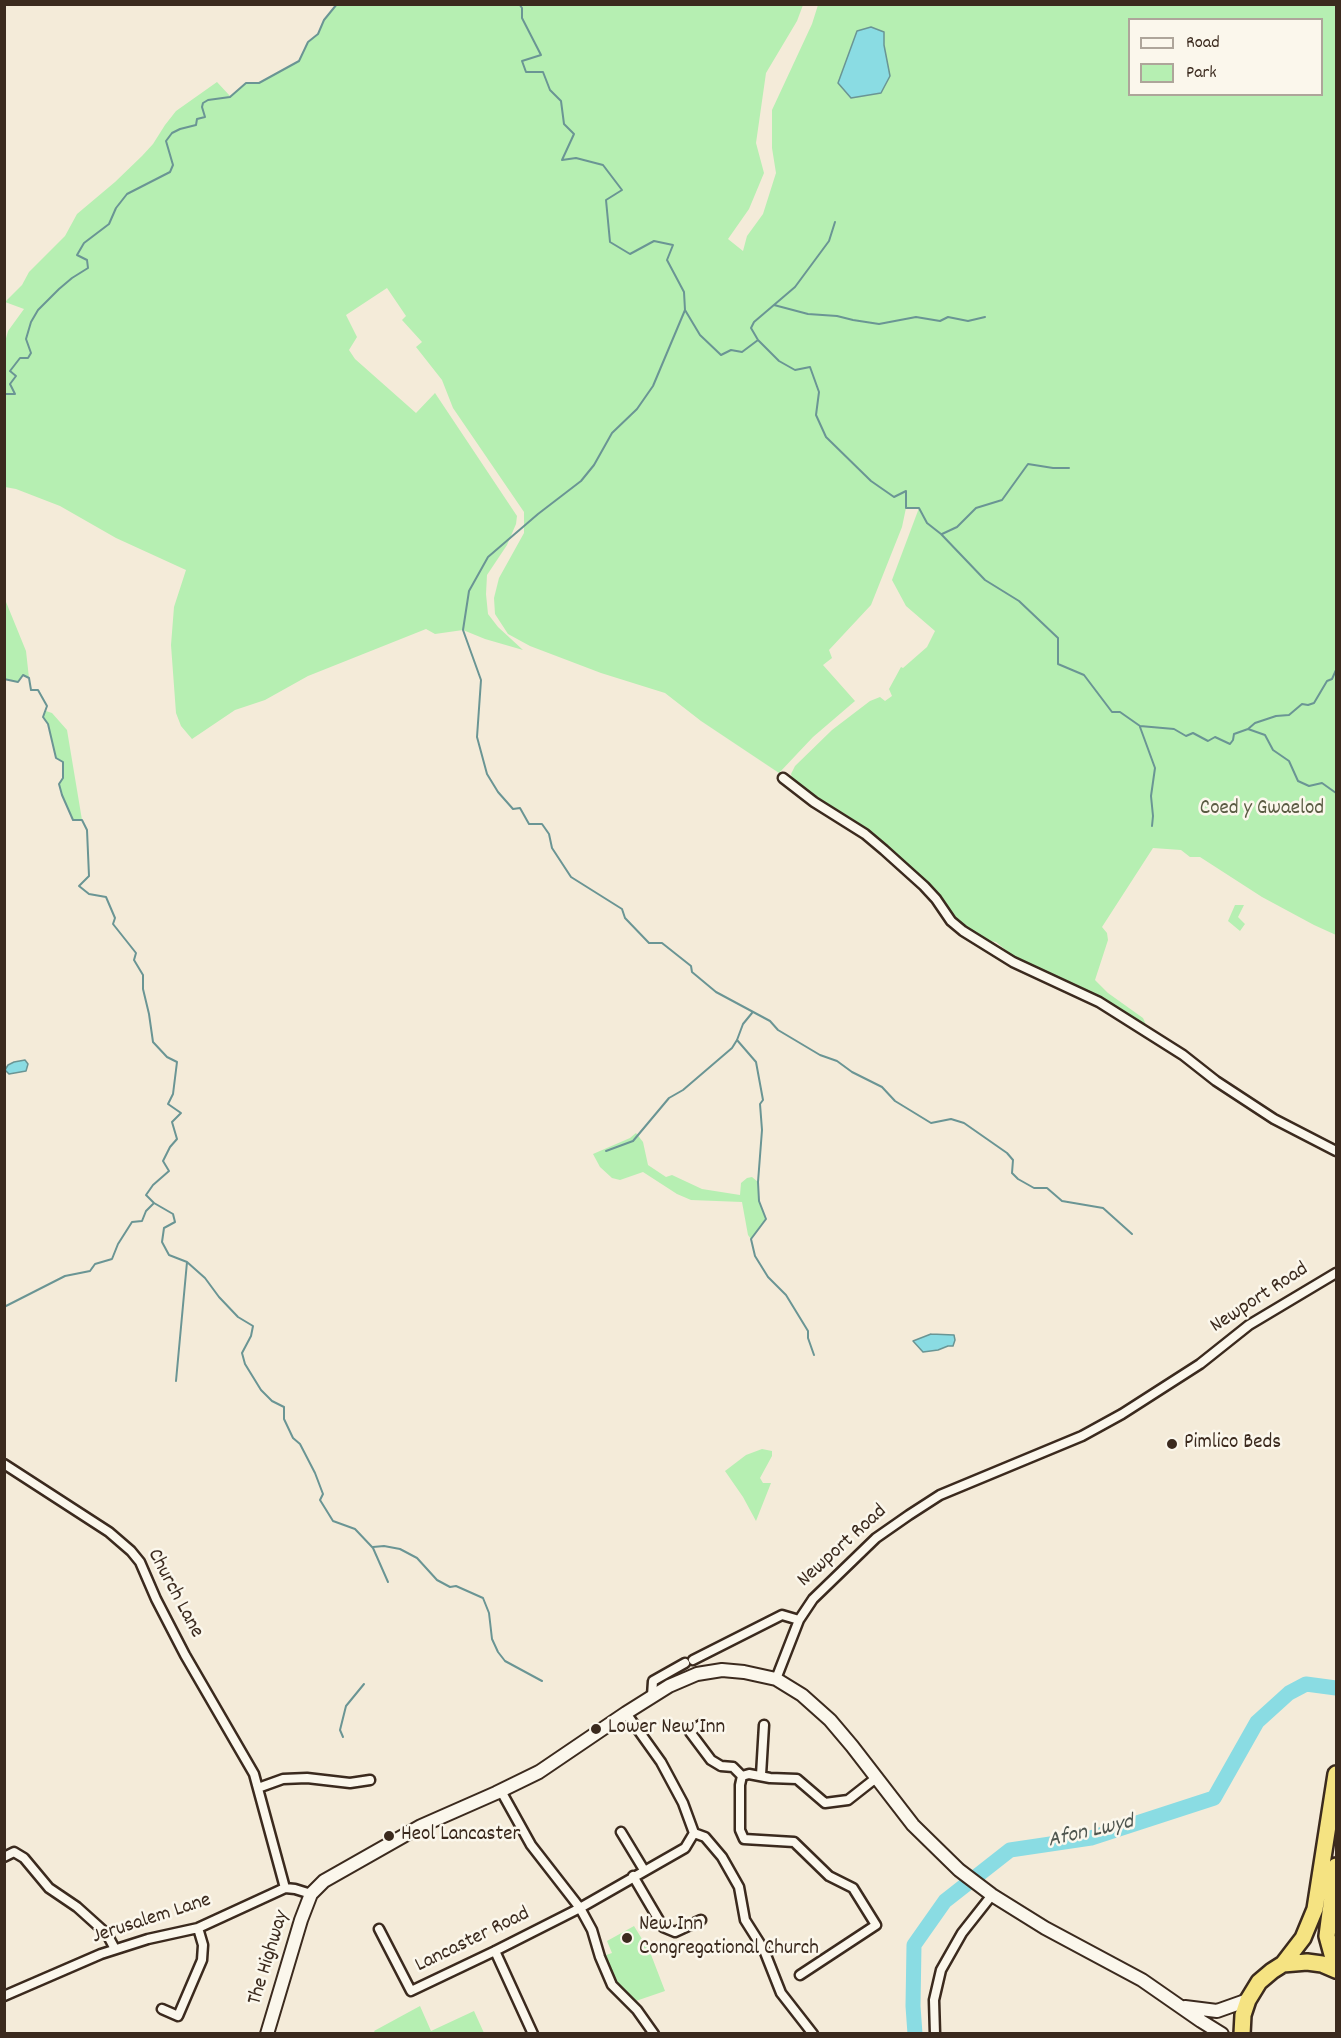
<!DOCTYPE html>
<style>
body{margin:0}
#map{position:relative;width:1341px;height:2038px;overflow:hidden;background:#f4ebd9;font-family:Dekko,sans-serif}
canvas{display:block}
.frame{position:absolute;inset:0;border:6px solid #3b2a1e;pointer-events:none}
.legend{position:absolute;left:1128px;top:18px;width:195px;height:78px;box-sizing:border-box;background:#fbf7ec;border:2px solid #aea59a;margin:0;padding:8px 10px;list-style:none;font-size:18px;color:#3b2a1e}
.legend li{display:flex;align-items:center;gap:12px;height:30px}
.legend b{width:30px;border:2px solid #aea59a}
</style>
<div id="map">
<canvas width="1341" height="2038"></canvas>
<div class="frame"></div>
<ul class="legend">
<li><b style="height:8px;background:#fbf7ec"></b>Road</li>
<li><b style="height:16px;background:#b6efb2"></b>Park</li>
</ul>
</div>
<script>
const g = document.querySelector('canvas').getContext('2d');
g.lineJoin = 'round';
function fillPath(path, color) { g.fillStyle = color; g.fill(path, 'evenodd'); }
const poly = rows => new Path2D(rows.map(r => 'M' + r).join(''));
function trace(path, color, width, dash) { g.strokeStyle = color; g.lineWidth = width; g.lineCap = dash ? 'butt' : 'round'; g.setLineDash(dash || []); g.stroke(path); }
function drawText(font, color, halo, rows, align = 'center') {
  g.font = font + ' Dekko,sans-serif'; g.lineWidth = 5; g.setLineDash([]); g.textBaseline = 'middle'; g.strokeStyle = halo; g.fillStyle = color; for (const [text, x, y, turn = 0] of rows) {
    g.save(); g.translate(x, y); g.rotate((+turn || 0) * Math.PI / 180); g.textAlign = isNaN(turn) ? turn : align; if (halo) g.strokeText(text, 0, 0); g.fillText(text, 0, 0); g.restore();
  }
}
fillPath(poly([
 [337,5,803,5,797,21,766,73,756,143,764,173,749,209,728,239,743,251,747,236,763,214,776,173,772,148,772,110,812,24,818,5,1336,5,1336,935,1314,925,1262,897,1200,857,1190,857,1181,850,1153,848,1102,927,1107,933,1108,940,1095,980,1108,993,1143,1018,1147,1027,1065,982,1020,962,996,942,986,940,963,927,947,911,941,901,793,782,791,774,795,766,832,730,870,701,880,697,885,701,892,696,889,689,901,667,903,668,927,647,935,631,906,606,892,580,919,508,906,508,902,527,871,605,829,650,832,658,823,665,855,701,813,737,779,773,701,721,665,693,601,673,530,646,508,634,495,614,494,598,499,578,524,533,524,512,453,408,442,380,416,347,422,342,402,320,406,316,387,288,346,315,357,337,349,350,355,359,416,413,435,393,517,516,516,524,507,545,487,575,486,594,488,614,498,627,523,650,485,639,463,630,435,634,426,629,308,676,265,700,235,710,192,739,181,726,176,713,171,645,174,607,186,570,116,538,60,506,16,489,5,487,5,342,8,331,24,309,5,302,22,285,29,272,65,236,77,214,115,182,142,156,153,144,165,125,176,111,217,82,230,96,246,83,259,83,299,61,308,42,318,34,324,20],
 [1130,20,1322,20,1322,94,1130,94],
 [4,597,26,651,29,678,23,675,18,682,5,679],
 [46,711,52,713,67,730,82,820,73,820,62,795,59,784,63,778,63,762,56,758,48,724,43,717],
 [1235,905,1244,905,1238,917,1245,924,1240,931,1228,921],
 [636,1133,643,1142,648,1165,666,1177,672,1175,702,1189,740,1195,741,1183,747,1178,752,1177,758,1182,759,1201,766,1219,751,1239,748,1235,742,1202,691,1200,677,1194,643,1172,620,1180,612,1178,600,1167,593,1154,630,1138],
 [762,1449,772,1451,772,1456,760,1478,763,1483,771,1483,756,1521,743,1497,725,1471,746,1455],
 [634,1926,650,1952,665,1991,630,2003,612,1985,600,1957,612,1953,607,1941],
 [420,2006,431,2031,474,2011,484,2033,376,2034,374,2031]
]), '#b6efb2');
const water = poly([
 [871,27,884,32,884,45,890,76,881,93,851,98,838,83,857,31,871,27],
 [25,1060,28,1064,26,1071,9,1074,5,1070,8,1065,14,1062,25,1060],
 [931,1334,954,1335,955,1340,953,1346,948,1346,938,1350,923,1352,913,1341,931,1334]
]);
fillPath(water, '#8adce3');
trace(water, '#6a9594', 1.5);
trace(poly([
 [519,4,522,8,522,18,541,55,522,61,526,72,543,72,550,90,561,101,564,124,574,134,562,160,576,158,603,165,622,190,606,200,610,242,630,254,654,241,673,245,667,260,684,292,685,310,700,335,721,355,731,350,742,352,758,340,779,361,795,370,810,367,819,392,816,415,826,437,871,481,894,497,906,491,906,508,919,508,927,523,941,534,985,580,1019,601,1058,638,1058,664,1084,675,1112,712,1120,712,1140,726,1174,729,1186,736,1193,733,1208,741,1215,737,1230,744,1233,740,1234,734,1248,729,1255,723,1276,716,1289,715,1302,704,1308,705,1314,703,1327,681,1332,679,1336,670],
 [774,305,808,314,837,316,853,320,879,324,916,317,940,321,948,317,968,321,985,317],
 [685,310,653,386,637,409,612,433,594,465,581,481,538,514,488,557,469,591,463,630,481,680,477,737,487,774,498,792,513,809,520,808,529,824,542,824,549,834,552,848,571,877,622,909,625,918,649,943,662,943,691,966,692,972,716,992,770,1021,778,1030,820,1055,837,1061,852,1072,882,1087,895,1101,931,1123,951,1119,964,1123,1007,1153,1013,1160,1012,1173,1018,1179,1034,1188,1047,1188,1062,1201,1103,1208,1132,1234],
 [758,340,751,328,754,322,795,287,829,241,835,222],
 [4,394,15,394,10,384,16,376,10,371,20,358,28,358,31,353,26,339,31,322,38,310,59,289,72,278,88,268,87,260,77,255,84,243,109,224,116,208,127,194,170,172,173,165,166,141,172,133,180,129,196,125,197,119,205,117,202,107,203,103,208,100,230,97,246,83,259,83,299,61,308,42,318,34,324,20,337,4],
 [942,534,957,527,976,508,1002,500,1028,464,1053,468,1069,468],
 [4,679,18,682,23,675,29,678,31,690,38,690,47,706,43,717,48,724,56,758,63,762,63,778,59,784,62,795,73,820,82,820,87,830,89,876,79,886,89,894,106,897,115,918,113,924,136,953,134,960,143,975,143,989,149,1014,153,1042,167,1057,177,1062,173,1094,168,1104,181,1113,172,1122,177,1139,170,1147,163,1161,169,1171,153,1185,146,1195,154,1203,173,1214,175,1222,164,1228,162,1242,169,1255,187,1262,205,1278,219,1297,238,1317,253,1326,251,1336,242,1353,245,1364,261,1390,272,1401,284,1407,284,1419,293,1438,300,1444,315,1473,323,1494,320,1500,333,1521,355,1529,373,1548,388,1582],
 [1140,727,1155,768,1151,796,1153,816,1152,826],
 [1248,729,1265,735,1273,750,1289,761,1298,781,1309,786,1322,783,1336,793],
 [737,1040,756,1062,763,1100,760,1104,762,1130,758,1182,759,1201,766,1219,751,1239,755,1256,768,1277,786,1295,808,1331,808,1338,814,1355],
 [606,1151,633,1141,669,1098,683,1090,732,1048,737,1040,743,1024,752,1013],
 [4,1307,65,1276,90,1271,95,1264,112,1259,118,1244,132,1222,142,1221,146,1211,154,1203],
 [176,1381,187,1262],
 [373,1547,384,1546,400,1549,417,1558,437,1580,450,1587,456,1586,483,1598,489,1613,492,1639,498,1652,505,1661,542,1681],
 [343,1737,340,1730,346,1706,364,1684]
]), '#6a9594', 2);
trace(poly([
 [915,2034,913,2006,914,1945,945,1901,1010,1850,1091,1838,1214,1798,1257,1722,1289,1693,1306,1684,1336,1688]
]), '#8adce3', 15);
const street = poly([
 [783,778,814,802,865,834,884,850,924,886,936,899,951,921,963,931,1013,962,1099,1002,1183,1055,1216,1081,1274,1119,1336,1151],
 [4,1464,109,1532,131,1551,140,1562,156,1599,185,1655,254,1774,285,1888],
 [693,1660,782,1615,799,1620],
 [776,1679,799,1620,813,1599,876,1538,909,1515,940,1495,1082,1436,1122,1414,1200,1364,1249,1325,1336,1273],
 [652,1696,653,1681,685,1663],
 [626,1713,661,1762,683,1803,694,1833,705,1837,722,1857,739,1887,745,1920,764,1950,781,1993,813,2034],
 [702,1724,690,1732,711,1760,721,1766,733,1767,742,1776],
 [761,1775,764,1725],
 [742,1776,740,1785,740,1830,744,1839,794,1842,829,1876,853,1888,876,1925,800,1975],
 [742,1776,749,1774,770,1778,797,1779,825,1803,848,1800,876,1778],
 [258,1788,283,1779,307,1778,350,1783,370,1780],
 [501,1791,531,1845,580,1908,592,1930,600,1957,612,1985,637,2010,654,2034],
 [621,1832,644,1870],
 [4,1857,14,1852,24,1858,49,1888,77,1907,107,1934,115,1949],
 [633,1876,663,1927,675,1932,701,1920],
 [379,1929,411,1991,495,1951,580,1908,685,1848,694,1833],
 [495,1951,533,2034],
 [4,1996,101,1954,148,1939,198,1928,285,1888,295,1889,311,1894],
 [162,2009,178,2016,202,1960,203,1945,198,1928],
 [935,2034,934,2000,941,1970,962,1933,992,1895]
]);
const secondary = poly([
 [1185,2007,1217,2011,1248,2000],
 [267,2034,301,1920,311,1894,324,1881,421,1826,496,1793,539,1772,626,1713,669,1686,697,1674,722,1670,744,1672,776,1679,802,1695,830,1720,852,1746,913,1825,959,1870,992,1895,1045,1928,1142,1980,1201,2021,1222,2034]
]);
const highway = poly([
 [1336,1866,1327,1936,1336,1969],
 [1283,1964,1303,1938,1315,1909,1336,1774],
 [1242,2034,1243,2015,1248,2000,1259,1982,1272,1971,1283,1964,1307,1962,1322,1964,1336,1970]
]);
trace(street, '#3b2a1e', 13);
trace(secondary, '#3b2a1e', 16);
trace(highway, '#3b2a1e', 20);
trace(street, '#fbf7ec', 8);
trace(secondary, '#fbf7ec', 12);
trace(highway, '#f5e382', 15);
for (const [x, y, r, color] of [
 [1172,1444,6,"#3b2a1e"],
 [596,1729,6,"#3b2a1e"],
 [389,1836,6,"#3b2a1e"],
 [627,1938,6,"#3b2a1e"]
]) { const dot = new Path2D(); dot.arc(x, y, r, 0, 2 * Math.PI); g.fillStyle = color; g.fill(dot); trace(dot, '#fbf7ec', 2); }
drawText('21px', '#5a5b43', '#fbf7ec', [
 ["Coed y Gwaelod",1262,810]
]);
drawText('21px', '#3b2a1e', '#fbf7ec', [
 ["Newport Road",1260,1299,-33],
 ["Newport Road",843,1547,-42],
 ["Church Lane",174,1594,62],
 ["Jerusalem Lane",152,1920,-18],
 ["Lancaster Road",473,1941,-26],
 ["The Highway",270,1958,-73]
]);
drawText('21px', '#3b2a1e', '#fbf7ec', [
 ["Pimlico Beds",1184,1444],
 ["Lower New Inn",608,1729],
 ["Heol Lancaster",401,1836],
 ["New Inn",639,1926],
 ["Congregational Church",639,1950]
], 'left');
drawText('italic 22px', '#4f564f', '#fbf7ec', [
 ["Afon Lwyd",1091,1833,-13]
]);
</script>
